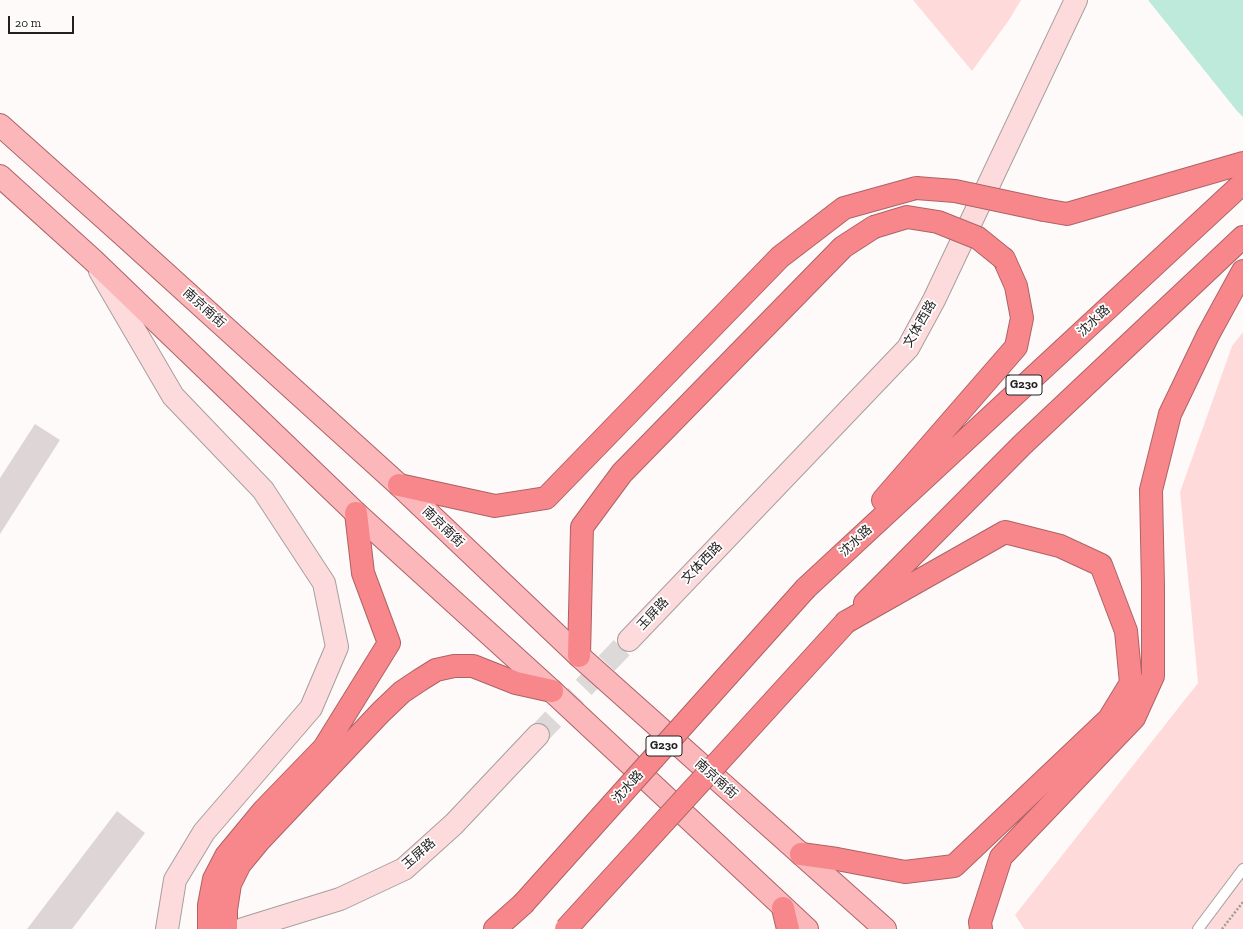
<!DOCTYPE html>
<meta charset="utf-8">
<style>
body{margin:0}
#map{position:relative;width:1243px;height:929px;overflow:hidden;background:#fffafa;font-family:"Zilla Slab",serif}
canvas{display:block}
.scale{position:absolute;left:8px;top:16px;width:66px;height:18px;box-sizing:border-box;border:2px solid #221f1f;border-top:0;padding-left:5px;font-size:12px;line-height:14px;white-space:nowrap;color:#221f1f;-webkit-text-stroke:3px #fff;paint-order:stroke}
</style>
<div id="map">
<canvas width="1243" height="929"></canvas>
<div class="scale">20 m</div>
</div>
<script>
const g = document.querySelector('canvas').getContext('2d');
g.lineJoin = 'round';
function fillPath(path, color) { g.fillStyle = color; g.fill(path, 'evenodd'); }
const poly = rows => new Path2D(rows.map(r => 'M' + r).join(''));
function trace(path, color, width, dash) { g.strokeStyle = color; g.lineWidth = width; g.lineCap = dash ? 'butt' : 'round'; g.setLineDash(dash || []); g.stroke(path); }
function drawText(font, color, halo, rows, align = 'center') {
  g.font = font + ' "Zilla Slab","Noto Sans SC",serif'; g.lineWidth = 3.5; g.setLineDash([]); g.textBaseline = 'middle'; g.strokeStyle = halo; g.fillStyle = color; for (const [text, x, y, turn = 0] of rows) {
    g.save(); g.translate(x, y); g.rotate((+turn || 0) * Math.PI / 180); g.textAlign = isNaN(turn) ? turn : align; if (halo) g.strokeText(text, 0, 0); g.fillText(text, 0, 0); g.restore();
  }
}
fillPath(poly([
 [913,0,1021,0,1009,20,972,71],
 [1243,332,1243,929,1024,929,1015,915,1198,683,1180,492,1232,346]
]), '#ffdada');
fillPath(poly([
 [1148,0,1243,0,1243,117,1237,111]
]), '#bdeada');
fillPath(poly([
 [35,424,60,440,0,534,0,478],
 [117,811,145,833,72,929,27,929]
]), '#ded6d6');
trace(poly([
 [538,735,629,640]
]), '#ded9d9', 22, [22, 11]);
const lane = poly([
 [1198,929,1243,869]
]);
const secondary = poly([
 [100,271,173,396,263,490,324,583,337,647,311,708,204,832,175,880,167,929],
 [629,640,908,348,934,300,1076,0],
 [243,929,340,899,404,869,454,824,538,735]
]);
const primary = poly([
 [0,125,122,234,399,485,579,656,885,929],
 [0,176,93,260,356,513,552,691,807,929]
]);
const highway = poly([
 [1044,210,1067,214,1243,163],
 [399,485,495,506,546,498,780,257,844,208,916,188],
 [883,500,1016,347,1022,318,1016,286,1004,259],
 [806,588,1243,183],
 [865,603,1022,445,1243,237],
 [579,656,582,527,622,473,843,247,874,227],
 [801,854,837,859,905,872,954,866,1109,719,1131,683,1126,631,1101,565,1060,546,1005,532,846,622],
 [783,908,788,929],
 [209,929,209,905,214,879,226,856,264,810,324,748,389,643,363,573,356,513],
 [226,929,226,910,230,884,240,864,259,841,381,712,402,692,420,680,436,670,454,666,473,666,516,683,552,691],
 [495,929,523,904],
 [981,929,980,922,1001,857,1134,718,1153,676,1153,586,1151,490,1170,414,1208,335,1243,271]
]);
trace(lane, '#a69f9e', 12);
trace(secondary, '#a69f9e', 24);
trace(primary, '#ad6366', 24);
trace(highway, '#ad6366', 24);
trace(poly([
 [1222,929,1243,902]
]), '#9f9b9b', 2.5, [2, 2]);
trace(lane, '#fff', 10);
trace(secondary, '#fddbdc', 22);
trace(primary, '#fbb7ba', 22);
trace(highway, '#f8878c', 22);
const highwayBridge = poly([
 [916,188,955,191,1044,210],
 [874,227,907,217,938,222,978,238,1004,259],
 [523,904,806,588],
 [566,929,846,622]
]);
trace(highwayBridge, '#ad6366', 24, []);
trace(highwayBridge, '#f8878c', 22);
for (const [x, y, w] of [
 [1024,385,36],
 [664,746,36]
]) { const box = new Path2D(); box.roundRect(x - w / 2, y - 10, w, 20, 3); g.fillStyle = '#fff'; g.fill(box); trace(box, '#221f1f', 1); }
drawText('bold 12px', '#221f1f', null, [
 ["G230",1024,385],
 ["G230",664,746]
]);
drawText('13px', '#221f1f', '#fff', [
 ["南京南街",204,308,42],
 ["沈水路",1094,321,-43],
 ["文体西路",920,324,-60],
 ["南京南街",443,527,44],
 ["沈水路",856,541,-43],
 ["文体西路",702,563,-46],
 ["玉屏路",653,614,-47],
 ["南京南街",716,779,42],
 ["沈水路",628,787,-48],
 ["玉屏路",419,854,-41]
]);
</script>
